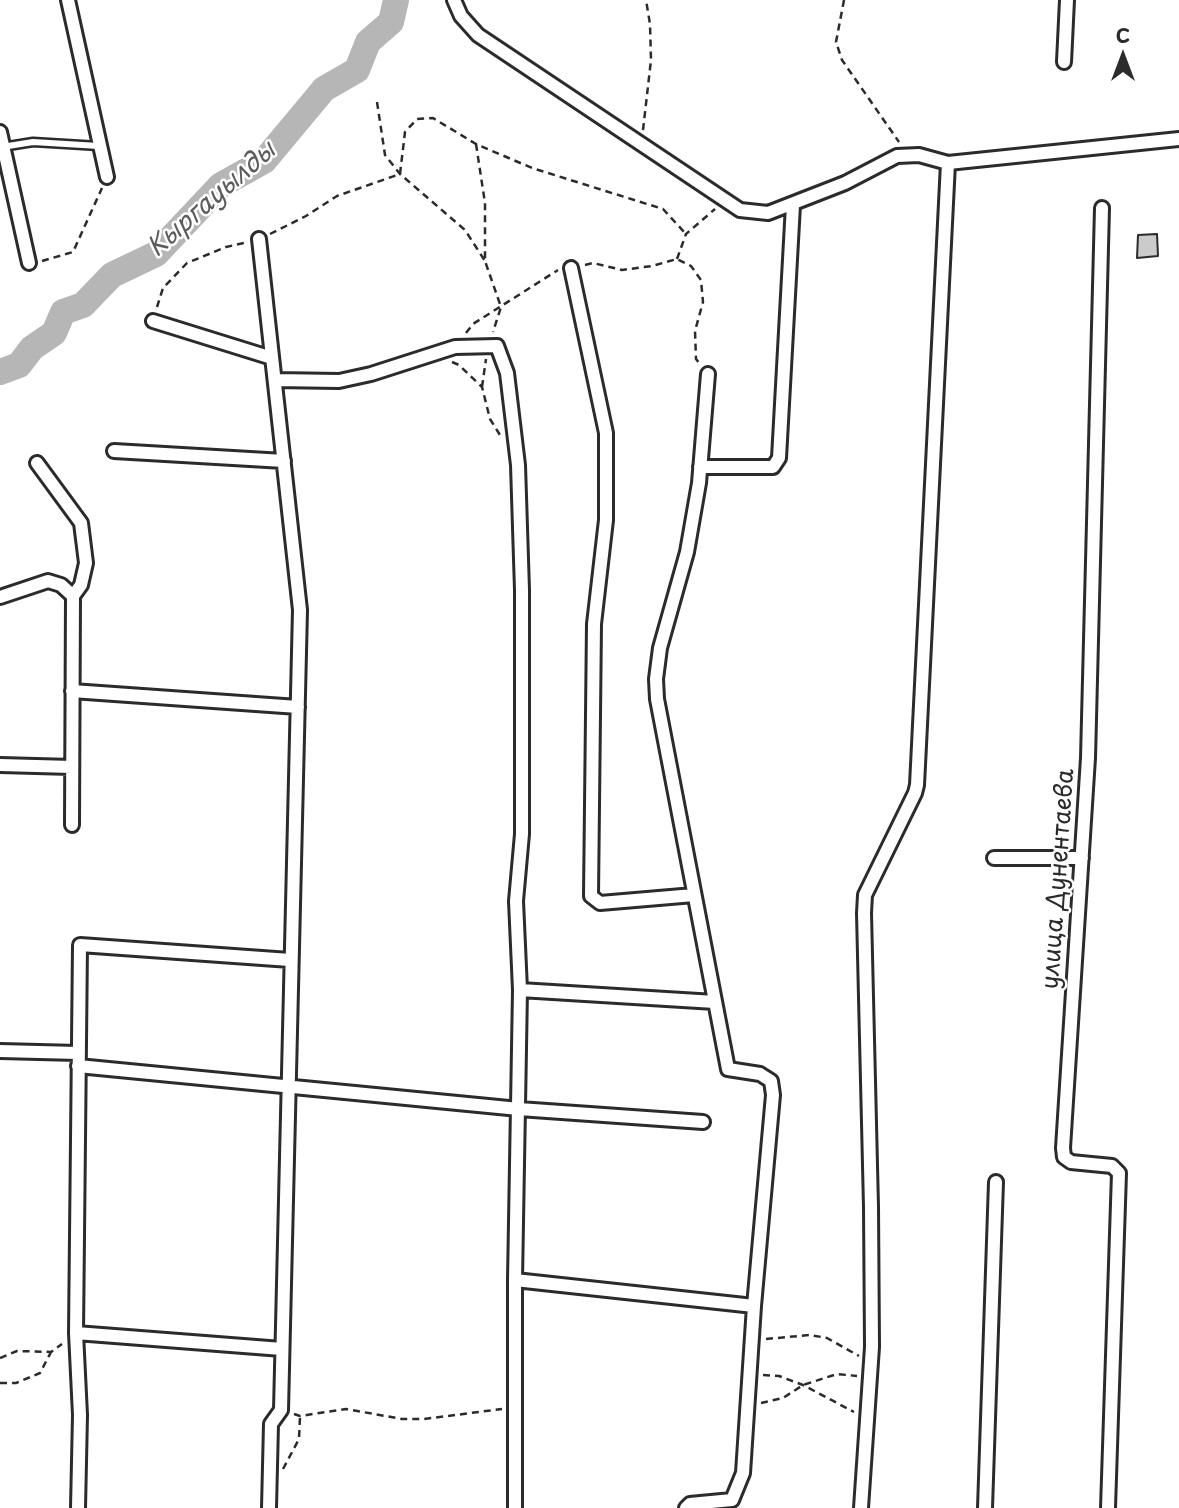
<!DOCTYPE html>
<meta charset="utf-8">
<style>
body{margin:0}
#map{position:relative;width:1179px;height:1508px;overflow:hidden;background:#fff;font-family:"Playpen Sans",sans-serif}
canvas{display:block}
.north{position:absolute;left:1088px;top:21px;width:70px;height:70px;-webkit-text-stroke:5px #fff;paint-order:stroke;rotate:0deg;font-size:19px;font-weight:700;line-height:28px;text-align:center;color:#2b2b2b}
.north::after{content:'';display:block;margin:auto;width:24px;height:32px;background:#2b2b2b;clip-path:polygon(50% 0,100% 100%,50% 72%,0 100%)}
</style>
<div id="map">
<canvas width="1179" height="1508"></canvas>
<div class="north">С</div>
</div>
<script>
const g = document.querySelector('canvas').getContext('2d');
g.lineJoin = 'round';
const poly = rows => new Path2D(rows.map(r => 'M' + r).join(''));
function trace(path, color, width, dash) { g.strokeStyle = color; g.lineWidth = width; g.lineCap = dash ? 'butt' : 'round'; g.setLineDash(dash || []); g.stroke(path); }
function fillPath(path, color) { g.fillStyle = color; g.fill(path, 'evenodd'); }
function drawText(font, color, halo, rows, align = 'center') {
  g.font = font + ' "Playpen Sans",sans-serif'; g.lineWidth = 5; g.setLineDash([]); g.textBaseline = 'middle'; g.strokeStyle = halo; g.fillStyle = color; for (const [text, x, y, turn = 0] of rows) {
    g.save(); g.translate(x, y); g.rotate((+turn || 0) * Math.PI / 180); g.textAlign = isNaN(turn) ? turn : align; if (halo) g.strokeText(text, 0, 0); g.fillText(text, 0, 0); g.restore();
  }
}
trace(poly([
 [0,372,19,365,32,348,54,333,63,312,83,305,112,275,156,254,221,185,264,161,324,89,357,70,368,42,391,22,396,0]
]), '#b6b6b6', 26);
const building = poly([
 [1157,234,1158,256,1137,258,1138,235,1157,234]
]);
fillPath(building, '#cbcbcb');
trace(building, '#2b2b2b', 2);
const lane = poly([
 [2,147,33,142,99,146]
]);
const street = poly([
 [68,0,107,177],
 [454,0,461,16,478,35,740,210,768,213,845,183,897,156,919,155,948,163,1179,139],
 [1064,62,1067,0],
 [0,132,29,263],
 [1102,208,1088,758,1063,1148,1064,1157,1071,1162,1112,1166,1119,1173,1108,1508],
 [259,239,300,610,281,1410,271,1424,269,1508],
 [571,268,606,433,606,520,594,624,591,896,600,903,694,895],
 [153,321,272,358],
 [275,380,339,381,371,374,455,347,497,346,507,373,518,465,522,590,522,834,516,901,520,990,515,1280,515,1508],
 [114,451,284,461],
 [37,463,81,523,86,563,81,585,73,596,72,825],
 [700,467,773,467,779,458,793,205],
 [0,597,48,581,61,585,73,596],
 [72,691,298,707],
 [0,765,72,767],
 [994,858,1082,858],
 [520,990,715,1002],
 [0,1051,78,1053],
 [78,1066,519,1109,703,1122],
 [515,1280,754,1306],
 [76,1333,282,1349],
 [78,1508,80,1415,76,1333,80,945,290,960],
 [686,1508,690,1504,732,1500,743,1473,754,1306,773,1095,771,1081,760,1074,728,1069,657,699,656,679,660,648,687,552,699,483,708,374],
 [861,1508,872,1347,871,1207,864,913,865,895,915,793,917,785,948,163],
 [985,1508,996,1182]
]);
trace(lane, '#2b2b2b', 11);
trace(street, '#2b2b2b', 18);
trace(poly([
 [844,0,836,42,842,60,899,142],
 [377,102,385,155,400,174,465,230,485,261],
 [643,130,651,60,650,24,646,0],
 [476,144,485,203,485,261,501,307,493,332],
 [270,234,306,216,337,196,400,174,405,132,417,119,433,118,476,144,532,168,663,209,686,234],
 [677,259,686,234,715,209],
 [42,261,73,252,102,188],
 [585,265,593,263,622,270,652,266,677,259,691,266,701,280,703,302,695,331,696,359,700,364],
 [157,307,163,288,187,263,226,247,248,242],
 [466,333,473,324,558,270],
 [452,362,459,365,482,387,490,419,500,435],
 [482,387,486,359],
 [766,1339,810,1335,827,1338,859,1356],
 [0,1358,17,1351,51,1352,62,1344],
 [763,1375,779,1376,803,1385,854,1412],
 [0,1383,16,1383,40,1373,51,1352],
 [761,1403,783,1398,803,1385,837,1374,857,1376],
 [294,1414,300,1416,346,1409,402,1419,424,1419,502,1409],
 [283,1469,299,1439,300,1417]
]), '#2b2b2b', 2.5, [7, 5]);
trace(lane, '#fff', 6);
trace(street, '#fff', 12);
drawText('24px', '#2b2b2b', '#fff', [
 ["улица Дунентаева",1059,879,-86]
]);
drawText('italic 26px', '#5c5c5c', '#fff', [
 ["Кыргауылды",212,200,-41]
]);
</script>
